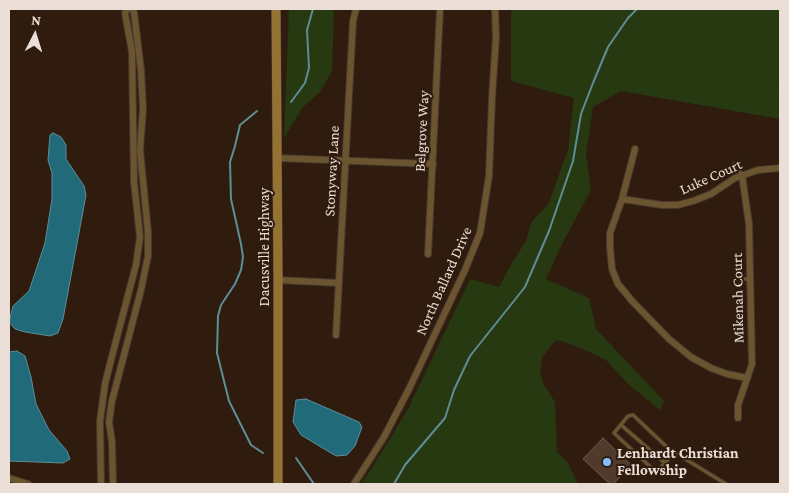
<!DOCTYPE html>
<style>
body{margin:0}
#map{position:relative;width:789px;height:493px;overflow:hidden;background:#2f1c0f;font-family:"Crimson Pro",serif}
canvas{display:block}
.frame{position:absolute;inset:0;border:10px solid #ebded6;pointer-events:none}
.north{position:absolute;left:10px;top:10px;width:50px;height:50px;-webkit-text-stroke:4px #2f1c0f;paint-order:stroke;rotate:5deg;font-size:14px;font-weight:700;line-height:20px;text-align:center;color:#ebded6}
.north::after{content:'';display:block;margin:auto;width:18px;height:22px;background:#ebded6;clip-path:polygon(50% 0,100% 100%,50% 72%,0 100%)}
</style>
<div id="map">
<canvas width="789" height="493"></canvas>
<div class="frame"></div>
<div class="north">N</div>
</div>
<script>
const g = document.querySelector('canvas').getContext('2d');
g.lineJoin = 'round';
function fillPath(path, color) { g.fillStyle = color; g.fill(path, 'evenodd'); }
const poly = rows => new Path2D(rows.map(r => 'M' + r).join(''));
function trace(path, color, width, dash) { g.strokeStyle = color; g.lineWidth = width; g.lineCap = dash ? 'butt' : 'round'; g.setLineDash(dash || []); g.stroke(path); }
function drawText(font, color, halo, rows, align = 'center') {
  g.font = font + ' "Crimson Pro",serif'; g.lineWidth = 4; g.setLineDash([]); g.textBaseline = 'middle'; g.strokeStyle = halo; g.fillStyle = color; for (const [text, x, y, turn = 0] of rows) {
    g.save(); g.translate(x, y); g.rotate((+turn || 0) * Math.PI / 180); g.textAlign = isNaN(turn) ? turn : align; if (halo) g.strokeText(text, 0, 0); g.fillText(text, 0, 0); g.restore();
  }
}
fillPath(poly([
 [289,9,334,9,332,71,320,92,303,107,284,138],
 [511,9,780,9,780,83,778,86,780,101,780,119,621,91,593,107,586,154,591,190,562,244,546,279,589,298,596,329,664,401,660,410,628,384,606,360,583,349,565,342,556,340,542,357,540,372,544,385,555,402,557,452,567,461,578,484,361,484,374,465,409,407,470,279,499,287,512,263,526,241,532,221,548,205,568,150,574,98,511,81]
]), '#263911');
const water = poly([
 [53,133,61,137,66,145,66,159,84,186,86,195,63,319,58,333,50,336,25,332,15,329,9,322,13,306,29,291,45,243,52,199,52,173,48,160,50,135,53,133],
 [17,351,25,356,31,377,36,404,49,430,67,451,70,459,63,463,9,461,9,352,17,351],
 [306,399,359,422,362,427,355,446,347,455,336,456,301,435,293,422,296,400,306,399]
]);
fillPath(water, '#216a7a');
trace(water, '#5e8d96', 1);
trace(poly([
 [291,102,305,83,309,68,307,30,313,9],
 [257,111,240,125,235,146,230,162,231,199,241,244,243,257,241,270,235,284,221,305,218,316,217,353,229,401,251,445,263,453],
 [296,458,314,484],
 [394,484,405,465,445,418,454,390,470,356,525,287,549,231,573,161,581,114,593,83,608,47,628,18,637,9]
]), '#5e8d96', 2);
const building = poly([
 [603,438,631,465,613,484,610,484,583,459,603,438]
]);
fillPath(building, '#4f3a2c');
trace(building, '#705a4c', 1);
const service = poly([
 [734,164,742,175],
 [736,279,751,279],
 [621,425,665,463],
 [674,452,658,471,656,472,616,435,614,433,628,416,633,415,670,450,674,452,721,481,726,484]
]);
const minor = poly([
 [635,149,622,199,610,233,610,247,612,269,618,284,633,302,669,339,691,357,711,368,727,374,747,378],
 [277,158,433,164],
 [622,199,662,205,678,205,693,201,711,194,735,178,758,170,780,168],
 [428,254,440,9],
 [278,280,339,283],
 [336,335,353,21,356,9],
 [738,418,738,405,752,364,749,224,742,175],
 [9,478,28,484],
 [101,484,100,421,105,384,112,356,136,265,140,237,134,182,132,52,125,13,127,9],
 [113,484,112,442,109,422,112,401,141,290,148,256,148,232,140,150,143,109,141,70,134,12,131,9],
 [354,484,384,437,409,389,465,270,480,233,489,176,492,98,496,37,495,9]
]);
const secondary = poly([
 [276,9,278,275,278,484]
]);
trace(service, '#49372b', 4.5);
trace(minor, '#49372b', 8);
trace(secondary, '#49372b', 10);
trace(service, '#6a5530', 3);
trace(minor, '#6a5530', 6);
trace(secondary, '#937233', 9);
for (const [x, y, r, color] of [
 [607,462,5,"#81bdfa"]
]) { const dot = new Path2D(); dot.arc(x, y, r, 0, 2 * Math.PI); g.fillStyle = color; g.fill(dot); trace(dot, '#2f1c0f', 2); }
drawText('15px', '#ebded6', '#2f1c0f', [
 ["Belgrove Way",422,131,-87],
 ["Stonyway Lane",332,171,-87],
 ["Luke Court",711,177,-24],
 ["Dacusville Highway",264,247,-90],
 ["North Ballard Drive",444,281,-66],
 ["Mikenah Court",738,298,-91]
]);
drawText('bold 15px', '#ebded6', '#2f1c0f', [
 ["Lenhardt Christian",617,453],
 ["Fellowship",617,470]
], 'left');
</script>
